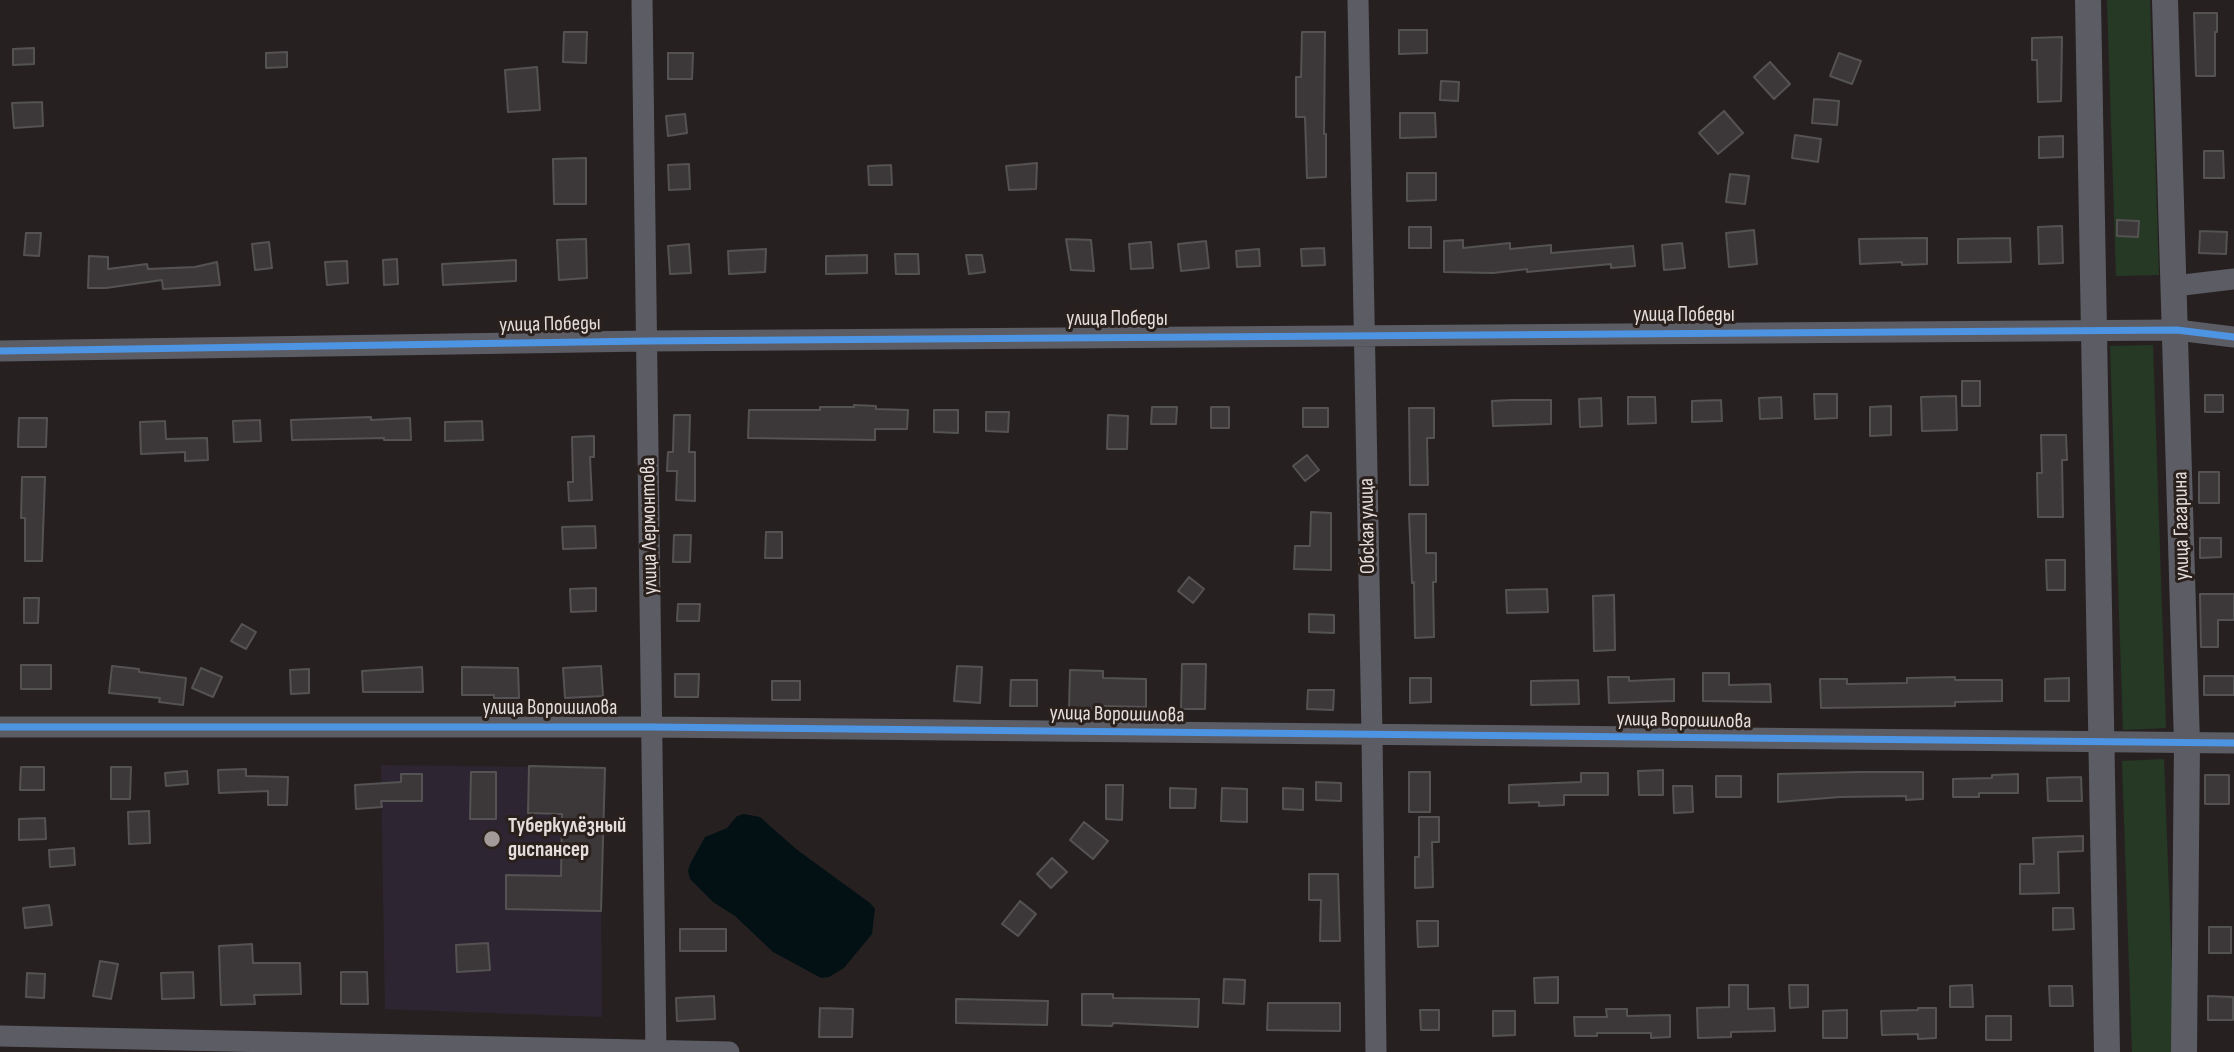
<!DOCTYPE html>
<meta charset="utf-8">
<style>
body{margin:0}
canvas{display:block;background:#262120}
</style>
<canvas width="2234" height="1052"></canvas>
<script>
const g = document.querySelector('canvas').getContext('2d');
g.lineJoin = 'round';
function fillPath(path, color) { g.fillStyle = color; g.fill(path, 'evenodd'); }
const poly = rows => new Path2D(rows.map(r => 'M' + r).join(''));
function trace(path, color, width, dash) { g.strokeStyle = color; g.lineWidth = width; g.lineCap = dash ? 'butt' : 'round'; g.setLineDash(dash || []); g.stroke(path); }
function drawText(font, color, halo, rows, align = 'center') {
  g.font = font + ' "Sofia Sans Condensed",sans-serif'; g.lineWidth = 6; g.setLineDash([]); g.textBaseline = 'middle'; g.strokeStyle = halo; g.fillStyle = color; for (const [text, x, y, turn = 0] of rows) {
    g.save(); g.translate(x, y); g.rotate((+turn || 0) * Math.PI / 180); g.textAlign = isNaN(turn) ? turn : align; if (halo) g.strokeText(text, 0, 0); g.fillText(text, 0, 0); g.restore();
  }
}
fillPath(poly([
 [381,765,605,768,601,911,602,1017,385,1009]
]), '#2e2532');
fillPath(poly([
 [2107,0,2150,0,2159,275,2116,276],
 [2153,345,2166,728,2123,730,2110,346],
 [2164,759,2175,1052,2132,1052,2122,761]
]), '#253925');
fillPath(poly([
 [744,814,760,817,796,849,870,903,875,909,872,934,844,968,829,977,821,978,773,952,735,916,713,902,690,879,688,871,690,864,705,837,727,828,737,816]
]), '#031014');
const building = poly([
 [2194,13,2217,13,2217,32,2215,32,2215,76,2196,76,2194,13],
 [1399,30,1427,30,1427,53,1399,54,1399,30],
 [564,32,587,32,586,63,563,62,564,32],
 [1302,32,1325,32,1324,134,1326,134,1326,177,1307,178,1305,117,1296,117,1296,77,1301,77,1302,32],
 [2062,37,2061,101,2038,102,2037,60,2032,60,2032,38,2062,37],
 [34,48,34,64,13,65,13,49,34,48],
 [287,52,287,67,266,68,266,53,287,52],
 [668,53,693,53,692,79,668,79,668,53],
 [1839,53,1861,61,1852,84,1830,76,1839,53],
 [1770,62,1790,84,1774,99,1754,77,1770,62],
 [537,67,540,110,508,112,505,70,537,67],
 [1441,81,1459,82,1458,101,1440,100,1441,81],
 [1814,99,1839,101,1837,125,1812,123,1814,99],
 [42,102,43,126,14,128,12,103,42,102],
 [1724,111,1743,133,1718,154,1699,133,1724,111],
 [1400,113,1435,113,1436,137,1400,138,1400,113],
 [685,114,687,133,668,136,666,116,685,114],
 [1795,135,1821,139,1818,162,1792,158,1795,135],
 [2063,136,2063,157,2039,158,2039,137,2063,136],
 [2204,151,2223,151,2224,178,2204,178,2204,151],
 [586,158,586,204,554,204,553,159,586,158],
 [1037,163,1036,189,1009,190,1006,166,1037,163],
 [689,164,690,189,669,190,668,165,689,164],
 [891,165,892,185,869,185,868,166,891,165],
 [1407,173,1436,173,1436,200,1407,201,1407,173],
 [1730,174,1749,176,1745,204,1726,202,1730,174],
 [2117,220,2139,221,2138,237,2117,236,2117,220],
 [2062,226,2063,263,2039,264,2038,227,2062,226],
 [1409,227,1431,227,1431,248,1409,248,1409,227],
 [1754,230,1757,264,1729,267,1726,233,1754,230],
 [2200,231,2227,232,2226,254,2199,253,2200,231],
 [26,233,41,233,39,256,24,255,26,233],
 [1927,238,1927,264,1902,265,1902,262,1860,264,1859,239,1927,238],
 [2010,238,2011,262,1958,263,1958,239,2010,238],
 [586,239,587,278,559,280,557,240,586,239],
 [1066,239,1091,240,1094,271,1071,270,1066,239],
 [1463,240,1463,248,1510,243,1510,249,1551,245,1551,253,1633,246,1635,266,1611,268,1611,264,1527,272,1527,269,1493,273,1444,272,1444,241,1463,240],
 [1206,241,1209,268,1181,271,1178,244,1206,241],
 [269,242,272,268,255,270,252,244,269,242],
 [1151,242,1153,268,1131,269,1129,244,1151,242],
 [1682,243,1685,268,1664,270,1662,245,1682,243],
 [689,244,691,273,670,274,668,246,689,244],
 [1324,248,1325,265,1302,266,1301,249,1324,248],
 [766,249,765,272,729,274,728,251,766,249],
 [1259,249,1260,266,1237,267,1236,251,1259,249],
 [895,254,918,254,919,274,896,274,895,254],
 [867,255,867,273,826,274,826,256,867,255],
 [966,255,982,255,985,272,969,274,966,255],
 [89,256,108,257,108,269,147,264,148,269,195,267,217,262,220,285,163,289,162,280,106,288,88,288,89,256],
 [397,259,398,284,384,285,383,260,397,259],
 [516,260,516,281,443,285,442,264,516,260],
 [347,261,348,283,327,285,325,262,347,261],
 [1962,381,1980,381,1980,406,1962,406,1962,381],
 [1814,394,1837,394,1837,418,1815,419,1814,394],
 [2205,395,2223,395,2223,412,2205,412,2205,395],
 [1956,396,1957,430,1922,431,1921,397,1956,396],
 [1628,397,1655,397,1656,423,1628,424,1628,397],
 [1781,397,1782,418,1760,419,1759,398,1781,397],
 [1601,398,1602,426,1580,427,1579,399,1601,398],
 [1511,400,1551,400,1551,424,1493,426,1492,401,1511,400],
 [1721,400,1722,421,1692,422,1692,401,1721,400],
 [854,405,876,406,876,409,908,410,907,429,875,429,875,440,748,438,749,410,820,410,820,407,854,407,854,405],
 [1891,406,1891,435,1870,436,1870,407,1891,406],
 [1152,407,1177,407,1176,424,1151,424,1152,407],
 [1211,407,1229,407,1229,428,1211,428,1211,407],
 [1303,408,1328,408,1328,427,1303,427,1303,408],
 [1409,408,1434,408,1434,438,1427,438,1428,485,1410,485,1409,408],
 [934,410,958,410,958,433,934,432,934,410],
 [986,412,1009,412,1008,432,986,431,986,412],
 [674,415,690,415,689,452,695,452,695,501,676,500,677,471,667,471,668,452,673,452,674,415],
 [1108,415,1128,416,1127,449,1107,449,1108,415],
 [371,417,371,420,410,418,411,440,384,440,384,438,292,440,291,420,371,417],
 [19,418,47,418,46,447,18,447,19,418],
 [260,420,261,441,234,442,233,421,260,420],
 [165,421,166,439,207,438,208,460,185,461,185,452,141,454,140,422,165,421],
 [482,421,483,440,445,441,445,422,482,421],
 [2041,435,2066,435,2067,460,2062,460,2063,517,2038,517,2037,473,2042,473,2041,435],
 [594,436,594,457,590,457,592,500,569,501,568,482,573,482,572,437,594,436],
 [1307,455,1319,470,1305,481,1293,466,1307,455],
 [2199,472,2219,472,2219,503,2199,503,2199,472],
 [22,477,45,477,42,561,25,561,25,518,21,518,22,477],
 [1311,512,1331,513,1331,570,1294,569,1295,546,1310,546,1311,512],
 [1409,514,1426,514,1426,553,1436,553,1436,582,1433,582,1434,637,1415,638,1414,582,1412,583,1409,514],
 [595,526,596,548,563,549,562,527,595,526],
 [766,532,782,532,782,558,765,558,766,532],
 [674,535,691,535,690,562,673,562,674,535],
 [2200,538,2221,538,2221,557,2200,558,2200,538],
 [2046,560,2065,560,2065,590,2047,590,2046,560],
 [1189,577,1204,589,1193,603,1178,591,1189,577],
 [596,588,596,611,571,612,570,589,596,588],
 [1547,589,1548,612,1507,613,1506,590,1547,589],
 [2200,594,2234,594,2234,620,2218,620,2218,647,2201,647,2200,594],
 [1614,595,1615,650,1594,651,1593,596,1614,595],
 [24,598,39,598,38,623,24,623,24,598],
 [678,604,700,604,699,621,677,621,678,604],
 [1309,614,1334,615,1334,633,1309,632,1309,614],
 [242,624,256,632,246,649,231,641,242,624],
 [1182,664,1206,664,1205,709,1181,709,1182,664],
 [21,665,51,665,51,689,21,689,21,665],
 [112,666,139,669,139,672,186,678,183,705,159,702,160,698,109,693,112,666],
 [601,666,603,696,565,698,563,668,601,666],
 [957,666,982,667,980,703,954,701,957,666],
 [422,667,423,692,363,692,362,671,422,667],
 [462,667,518,668,519,698,494,698,494,695,462,695,462,667],
 [201,668,222,677,213,697,192,688,201,668],
 [309,669,309,693,291,694,290,670,309,669],
 [1070,670,1103,671,1103,678,1146,679,1146,707,1102,706,1102,709,1069,709,1070,670],
 [1703,673,1729,673,1729,685,1770,684,1771,702,1703,701,1703,673],
 [675,674,699,674,698,697,675,697,675,674],
 [2204,676,2234,676,2234,695,2204,695,2204,676],
 [1608,677,1629,677,1629,681,1674,679,1674,701,1609,703,1608,677],
 [1955,677,1955,680,2002,680,2002,701,1955,702,1955,706,1821,708,1820,679,1847,679,1847,684,1907,683,1907,678,1955,677],
 [1410,678,1431,678,1431,702,1410,703,1410,678],
 [2069,678,2069,701,2045,701,2045,679,2069,678],
 [1011,680,1037,680,1037,706,1010,706,1011,680],
 [1578,680,1579,704,1531,705,1531,681,1578,680],
 [772,681,800,681,800,700,772,700,772,681],
 [1308,690,1334,690,1333,710,1307,709,1308,690],
 [529,766,605,768,601,911,506,909,506,875,561,876,562,814,528,813,529,766],
 [21,767,44,767,44,790,20,790,21,767],
 [111,767,131,767,130,799,111,799,111,767],
 [246,769,246,776,288,777,287,805,268,805,268,791,219,793,218,770,246,769],
 [1663,770,1663,795,1639,795,1638,771,1663,770],
 [187,771,188,784,166,786,165,773,187,771],
 [471,772,496,772,496,819,470,819,471,772],
 [1409,772,1430,772,1430,812,1409,812,1409,772],
 [1860,772,1923,772,1923,799,1906,800,1906,796,1840,797,1778,802,1778,774,1860,772],
 [1581,773,1608,773,1608,795,1564,795,1564,805,1539,806,1539,802,1509,803,1509,785,1581,782,1581,773],
 [401,774,422,774,422,801,381,801,382,807,356,809,355,785,401,782,401,774],
 [2018,774,2018,793,1979,793,1979,797,1953,797,1953,779,1992,778,1992,775,2018,774],
 [2205,775,2229,775,2229,804,2205,804,2205,775],
 [1716,776,1741,776,1741,797,1716,797,1716,776],
 [2081,777,2082,801,2048,801,2047,778,2081,777],
 [1316,782,1341,783,1341,801,1316,800,1316,782],
 [1106,785,1123,785,1122,820,1106,819,1106,785],
 [1673,786,1692,786,1693,812,1674,813,1673,786],
 [1170,788,1196,789,1195,808,1170,808,1170,788],
 [1222,788,1247,789,1247,822,1221,821,1222,788],
 [1283,788,1303,789,1303,810,1283,809,1283,788],
 [149,811,150,843,129,844,128,812,149,811],
 [1419,817,1439,817,1439,842,1432,842,1433,887,1415,888,1415,857,1419,857,1419,817],
 [45,818,46,839,19,840,19,819,45,818],
 [1084,822,1108,841,1093,859,1070,840,1084,822],
 [2083,836,2083,851,2058,852,2059,893,2020,894,2020,864,2034,864,2033,838,2083,836],
 [74,848,75,865,50,867,49,850,74,848],
 [1052,858,1067,872,1051,888,1037,874,1052,858],
 [1309,874,1338,874,1340,941,1320,941,1321,900,1309,900,1309,874],
 [1020,901,1036,914,1018,936,1002,924,1020,901],
 [49,905,52,925,25,928,23,908,49,905],
 [2053,908,2073,908,2074,929,2053,930,2053,908],
 [1417,921,1438,921,1438,946,1418,947,1417,921],
 [2209,927,2231,927,2231,953,2209,953,2209,927],
 [680,929,726,929,726,951,680,951,680,929],
 [488,943,490,970,457,972,456,945,488,943],
 [252,944,253,963,300,963,301,994,254,995,255,1004,221,1005,219,946,252,944],
 [100,961,118,964,111,999,93,996,100,961],
 [193,972,194,998,162,999,161,973,193,972],
 [341,972,367,972,368,1004,341,1004,341,972],
 [27,973,45,974,44,998,26,997,27,973],
 [1558,977,1558,1003,1535,1003,1534,978,1558,977],
 [1224,979,1245,980,1244,1004,1223,1003,1224,979],
 [1729,985,1748,985,1748,1009,1774,1008,1775,1031,1731,1032,1731,1037,1698,1038,1697,1008,1729,1007,1729,985],
 [1789,985,1808,985,1808,1007,1790,1008,1789,985],
 [1972,985,1973,1007,1950,1007,1950,986,1972,985],
 [2049,986,2072,986,2073,1006,2050,1006,2049,986],
 [1082,994,1113,994,1113,998,1199,999,1198,1027,1113,1023,1112,1026,1082,1025,1082,994],
 [714,996,715,1019,677,1021,676,998,714,996],
 [2208,996,2233,997,2233,1020,2208,1020,2208,996],
 [956,999,1048,1001,1047,1025,956,1023,956,999],
 [1268,1003,1340,1003,1340,1031,1267,1030,1268,1003],
 [820,1008,853,1009,852,1037,819,1037,820,1008],
 [1918,1008,1936,1008,1936,1038,1918,1039,1918,1034,1882,1035,1881,1011,1918,1010,1918,1008],
 [1606,1009,1627,1009,1627,1016,1670,1015,1670,1037,1651,1038,1651,1033,1597,1033,1597,1036,1575,1036,1574,1017,1607,1017,1606,1009],
 [1420,1010,1439,1010,1439,1030,1421,1030,1420,1010],
 [1847,1010,1847,1038,1823,1038,1823,1011,1847,1010],
 [1493,1011,1515,1011,1515,1035,1493,1036,1493,1011],
 [1986,1016,2011,1016,2011,1040,1986,1040,1986,1016]
]);
fillPath(building, '#3c383a');
trace(building, '#555253', 2);
trace(poly([
 [642,0,656,1052],
 [1358,0,1372,735,1376,1052],
 [2175,286,2234,279],
 [0,351,647,341,2177,330,2234,337],
 [0,727,653,727,2234,743],
 [0,1036,729,1052]
]), '#5c5c64', 21);
trace(poly([
 [2088,0,2107,1052],
 [2165,0,2187,744,2184,1052]
]), '#5c5c64', 26);
trace(poly([
 [0,351,647,341,2177,330,2234,337],
 [0,727,653,727,2234,743]
]), '#4d94e3', 7);
for (const [x, y, r, color] of [
 [492,839,9,"#a29b9a"]
]) { const dot = new Path2D(); dot.arc(x, y, r, 0, 2 * Math.PI); g.fillStyle = color; g.fill(dot); trace(dot, '#2a201c', 2.5); }
drawText('21px', '#e5dddb', '#2a201c', [
 ["улица Победы",1684,316],
 ["улица Победы",1117,320],
 ["улица Победы",550,325,-1],
 ["улица Лермонтова",650,526,-91],
 ["Обская улица",1368,526,-91],
 ["улица Гагарина",2182,526,-91],
 ["улица Ворошилова",550,709],
 ["улица Ворошилова",1117,715,1],
 ["улица Ворошилова",1684,721,1]
]);
drawText('bold 21px', '#e5dddb', '#2a201c', [
 ["Туберкулёзный",508,827],
 ["диспансер",508,851]
], 'left');
</script>
